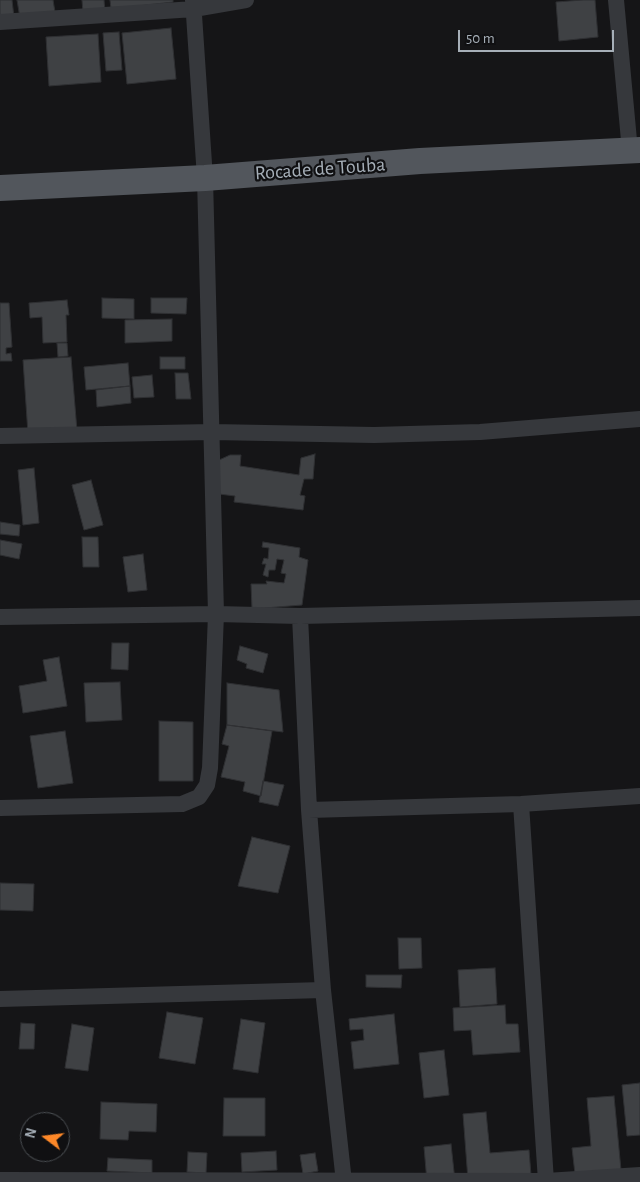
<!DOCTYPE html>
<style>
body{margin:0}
#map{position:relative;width:640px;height:1182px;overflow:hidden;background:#151517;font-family:"Alegreya Sans",sans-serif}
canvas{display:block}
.north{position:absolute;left:20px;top:1112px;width:50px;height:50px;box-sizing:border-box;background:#101012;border:1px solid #4c5054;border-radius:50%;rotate:285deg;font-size:14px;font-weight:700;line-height:20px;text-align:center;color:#a6afb8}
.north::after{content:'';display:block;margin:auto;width:18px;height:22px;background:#fd8828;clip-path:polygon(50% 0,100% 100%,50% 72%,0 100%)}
.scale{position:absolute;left:458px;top:30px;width:156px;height:22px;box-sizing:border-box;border:2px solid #a6afb8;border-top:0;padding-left:6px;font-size:15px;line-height:18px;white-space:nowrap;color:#a6afb8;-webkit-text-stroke:4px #101012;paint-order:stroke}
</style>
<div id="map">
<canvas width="640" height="1182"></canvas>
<div class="north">N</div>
<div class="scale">50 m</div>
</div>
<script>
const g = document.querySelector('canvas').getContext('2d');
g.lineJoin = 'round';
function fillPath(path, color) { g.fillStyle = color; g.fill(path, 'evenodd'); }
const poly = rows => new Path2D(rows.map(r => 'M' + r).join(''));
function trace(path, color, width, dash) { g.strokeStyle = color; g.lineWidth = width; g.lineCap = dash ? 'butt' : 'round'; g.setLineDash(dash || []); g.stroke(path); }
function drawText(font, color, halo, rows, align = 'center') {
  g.font = font + ' "Alegreya Sans",sans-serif'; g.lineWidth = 4.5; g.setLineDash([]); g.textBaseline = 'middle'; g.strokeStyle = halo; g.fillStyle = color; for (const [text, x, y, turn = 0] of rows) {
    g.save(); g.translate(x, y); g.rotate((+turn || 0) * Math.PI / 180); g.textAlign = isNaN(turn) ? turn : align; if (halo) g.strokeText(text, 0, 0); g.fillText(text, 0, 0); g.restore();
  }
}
const building = poly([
 [0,0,12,0,14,17,0,18,0,0],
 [17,0,53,0,55,12,20,18,17,0],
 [82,0,104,0,105,11,83,13,82,0],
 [110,0,173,0,173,2,111,9,110,0],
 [582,0,595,0,598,37,559,41,556,2,582,0],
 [171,28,176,79,127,84,122,33,171,28],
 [119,32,122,70,106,71,103,33,119,32],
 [98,34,101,82,49,86,46,37,98,34],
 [102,298,134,299,134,319,102,318,102,298],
 [151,298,187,298,186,314,151,313,151,298],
 [67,300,69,315,66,315,67,342,43,343,42,317,30,318,29,303,67,300],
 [0,303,9,303,12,347,6,348,6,354,11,353,12,361,0,361,0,303],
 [172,319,172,341,125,343,125,320,172,319],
 [57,343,67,343,68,356,58,357,57,343],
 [71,357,77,431,28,434,23,360,71,357],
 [160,357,185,357,185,369,160,369,160,357],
 [128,363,130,386,86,390,84,367,128,363],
 [175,373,188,373,191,399,176,399,175,373],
 [152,375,154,397,134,398,132,377,152,375],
 [130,386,131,403,97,407,96,390,130,386],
 [315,454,313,479,304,479,300,495,305,496,303,510,234,502,235,496,219,494,217,461,230,455,241,455,240,466,299,475,301,458,315,454],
 [34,468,39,523,23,525,18,470,34,468],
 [91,480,103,525,84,530,72,485,91,480],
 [0,522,20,525,19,536,0,534,0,522],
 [82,537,98,537,99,567,83,567,82,537],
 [0,540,22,544,19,559,0,555,0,540],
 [263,542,300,548,299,557,308,560,302,605,252,609,251,584,267,584,266,581,284,583,286,574,281,573,284,560,277,559,275,570,269,570,268,577,263,575,266,564,262,564,264,558,268,559,269,548,262,547,263,542],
 [143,554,147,590,128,592,123,557,143,554],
 [112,643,129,643,128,670,111,669,112,643],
 [240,646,268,654,263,673,246,668,247,664,237,660,240,646],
 [59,657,67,706,23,713,19,686,47,681,43,660,59,657],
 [120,682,122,720,86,722,84,683,120,682],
 [227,683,279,690,283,732,227,725,227,683],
 [159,721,193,722,193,781,159,781,159,721],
 [227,725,272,731,261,796,243,791,245,782,221,777,229,746,222,744,227,725],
 [65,731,73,783,38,788,30,736,65,731],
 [263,781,284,785,278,806,259,802,263,781],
 [252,837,290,846,278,893,238,886,252,837],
 [0,883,34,884,33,911,0,910,0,883],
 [398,938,421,938,422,968,399,969,398,938],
 [495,968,497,1004,460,1007,458,970,495,968],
 [366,975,402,975,401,988,366,987,366,975],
 [505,1005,506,1024,518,1024,520,1052,473,1055,471,1030,454,1031,453,1008,505,1005],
 [167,1012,203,1018,195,1064,159,1058,167,1012],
 [394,1014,399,1064,354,1069,351,1042,364,1040,363,1029,350,1030,349,1019,394,1014],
 [241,1019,265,1023,258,1073,233,1069,241,1019],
 [21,1023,35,1024,34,1049,19,1049,21,1023],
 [72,1024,94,1028,88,1071,65,1068,72,1024],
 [444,1050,449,1095,424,1098,419,1053,444,1050],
 [640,1083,640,1135,627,1136,622,1085,640,1083],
 [614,1096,621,1170,575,1174,572,1148,591,1146,587,1098,614,1096],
 [224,1098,265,1098,265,1136,223,1136,224,1098],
 [101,1102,157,1104,156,1132,129,1131,128,1140,100,1139,101,1102],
 [486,1112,490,1153,529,1150,531,1175,468,1180,463,1114,486,1112],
 [451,1144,455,1181,427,1182,424,1147,451,1144],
 [276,1151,277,1170,242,1172,241,1153,276,1151],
 [188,1152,207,1153,206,1173,187,1172,188,1152],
 [315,1153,318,1171,303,1174,300,1155,315,1153],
 [108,1158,152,1160,152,1173,107,1171,108,1158]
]);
fillPath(building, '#3f4144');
trace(building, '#2f3033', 1);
trace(poly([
 [616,0,630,151],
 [0,22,194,9,246,0],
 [0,436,212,432,374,435,480,432,640,419],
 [300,616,309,810,323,990,344,1182],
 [0,617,216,614,300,616,640,608],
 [521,804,546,1181],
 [0,808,182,804,199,797,207,785,210,768,216,614,205,178,193,0],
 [309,810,521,804,640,796],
 [0,999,323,990],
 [0,1180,546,1181,640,1175]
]), '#36383c', 16);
trace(poly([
 [0,188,205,178,420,161,640,150]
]), '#52565c', 26);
drawText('20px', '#a6afb8', '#101012', [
 ["Rocade de Touba",320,169,-4]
]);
</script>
